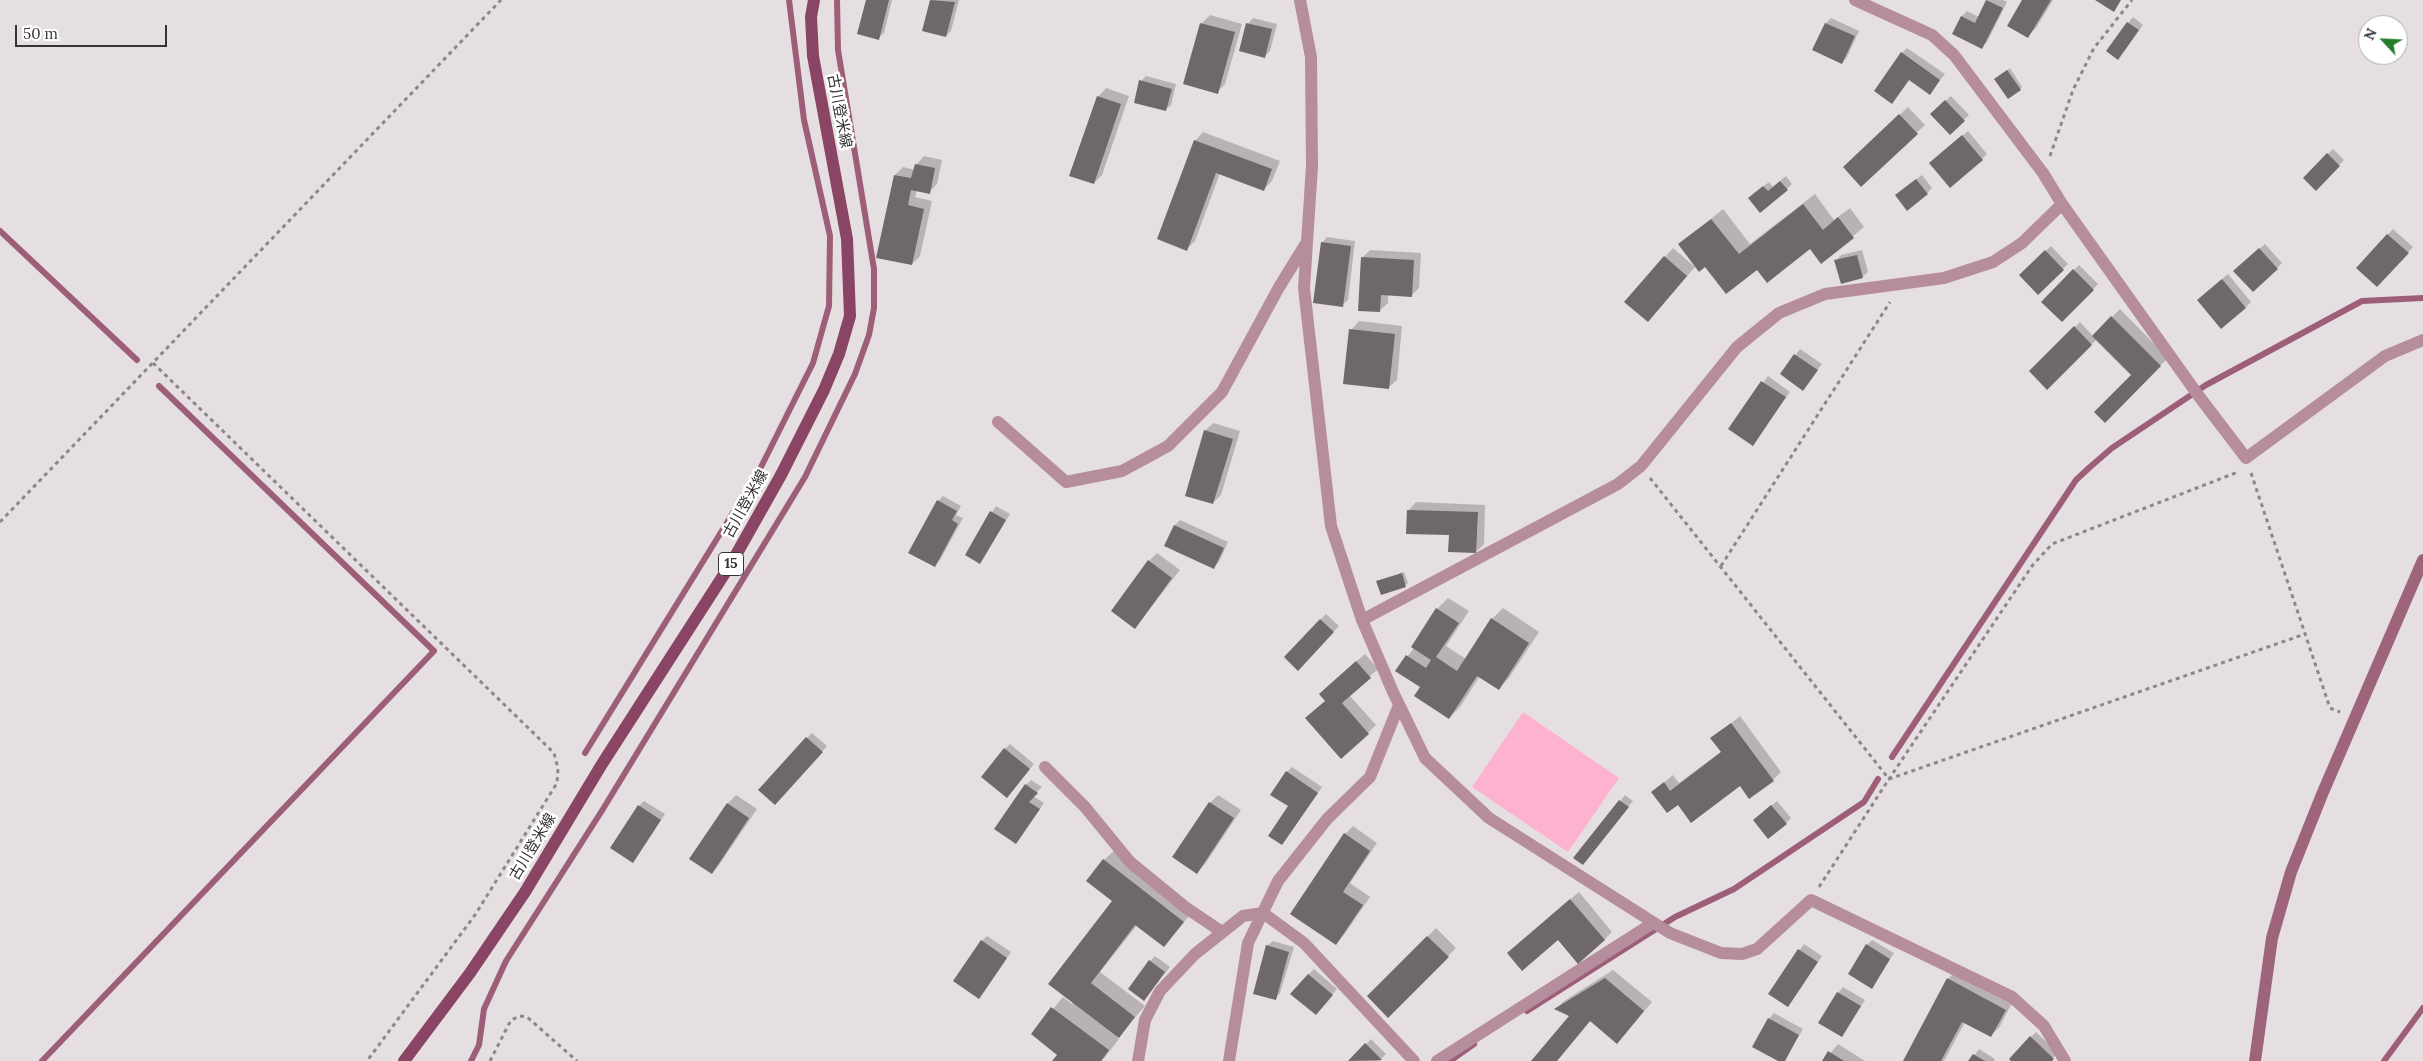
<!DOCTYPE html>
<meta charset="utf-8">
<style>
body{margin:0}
#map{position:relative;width:2423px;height:1061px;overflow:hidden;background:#e6dfe1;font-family:Lora,serif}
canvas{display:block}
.north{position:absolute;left:2358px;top:15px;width:50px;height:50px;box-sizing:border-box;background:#fff;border:1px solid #afadae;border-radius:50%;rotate:295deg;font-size:14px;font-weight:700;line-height:20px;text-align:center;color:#363334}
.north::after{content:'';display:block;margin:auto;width:18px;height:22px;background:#267e2c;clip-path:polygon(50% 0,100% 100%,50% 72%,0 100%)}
.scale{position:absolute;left:15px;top:25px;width:152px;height:22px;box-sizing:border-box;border:2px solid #363334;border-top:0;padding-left:6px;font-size:15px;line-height:18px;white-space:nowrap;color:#363334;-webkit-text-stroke:4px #fff;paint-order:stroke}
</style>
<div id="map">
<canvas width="2423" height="1061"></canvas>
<div class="north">N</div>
<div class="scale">50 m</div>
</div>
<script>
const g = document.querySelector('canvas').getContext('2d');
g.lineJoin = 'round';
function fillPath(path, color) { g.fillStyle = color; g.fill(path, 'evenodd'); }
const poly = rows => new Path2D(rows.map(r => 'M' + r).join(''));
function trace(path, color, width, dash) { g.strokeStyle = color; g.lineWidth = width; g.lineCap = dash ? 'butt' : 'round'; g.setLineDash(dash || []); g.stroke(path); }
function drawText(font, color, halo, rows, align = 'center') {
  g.font = font + ' Lora,"Noto Sans JP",serif'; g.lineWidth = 5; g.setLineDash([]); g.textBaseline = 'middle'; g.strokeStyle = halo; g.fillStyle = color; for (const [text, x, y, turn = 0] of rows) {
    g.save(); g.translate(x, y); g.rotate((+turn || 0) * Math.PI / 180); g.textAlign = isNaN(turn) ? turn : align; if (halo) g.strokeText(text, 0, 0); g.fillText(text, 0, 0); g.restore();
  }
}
fillPath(poly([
 [1523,712,1619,778,1568,852,1472,787]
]), '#fdb3d0');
fillPath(poly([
 [867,0,892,0,884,33,878,38],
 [932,0,959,0,951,31,946,36,924,30],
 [1988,0,2003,0,2007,2,1987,42,1982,47,1954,33,1962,16,1967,11,1979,17],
 [2024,0,2053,0,2036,28,2028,36],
 [1210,15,1242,24,1225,84,1217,92,1185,83,1202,23],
 [2133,17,2143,25,2123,53,2128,23],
 [1253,18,1277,24,1270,51,1265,56,1248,24],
 [1831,18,1859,31,1847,57,1842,63,1814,50,1826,23],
 [1907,48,1945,74,1930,93,1910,79,1892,102,1902,53],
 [2010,68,2022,87,2020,89,1998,77],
 [1146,76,1176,84,1171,105,1165,110,1141,81],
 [1106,88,1129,96,1102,175,1094,183,1098,97],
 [1951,96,1969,115,1950,133,1932,114],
 [1908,107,1925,125,1861,185,1852,159],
 [1968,131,1987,154,1982,159,1936,158],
 [1203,132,1280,161,1272,181,1264,189,1220,173,1195,241,1187,249,1195,141],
 [2333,149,2344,160,2316,189,2304,178],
 [924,156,942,160,937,184,929,192,917,190,915,197,932,201,920,256,912,264,895,175,903,167,915,170,916,165],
 [1922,175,1932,188,1927,193,1902,190],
 [1786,176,1792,184,1787,189,1755,193,1769,182,1773,187],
 [1815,194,1834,220,1850,208,1864,227,1822,262,1810,247,1757,268,1706,265,1680,245,1723,209,1750,244],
 [2393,229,2413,247,2377,286,2357,268],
 [1327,237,1355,241,1348,300,1342,305,1322,243],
 [2265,244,2282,263,2277,268,2240,266],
 [2051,246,2068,264,2038,293,2020,275],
 [1673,248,1695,267,1656,312,1626,301],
 [1370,250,1421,253,1419,288,1411,296,1388,294,1388,303,1379,311,1362,258],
 [1862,250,1868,272,1862,277,1836,261,1841,255],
 [2079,265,2098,284,2062,321,2043,302],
 [2228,274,2251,302,2246,307,2203,295],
 [2120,309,2168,358,2105,421,2132,375,2097,339,2047,388,2030,371,2080,322,2093,336],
 [1359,321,1402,326,1397,380,1388,388,1351,330],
 [1800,349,1822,364,1803,389,1782,374],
 [1768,376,1790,392,1753,444,1730,429],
 [1213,423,1240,431,1221,495,1213,503,1205,431],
 [943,496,961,506,956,515,963,518,940,560,934,566,938,501],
 [1416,502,1485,505,1484,544,1476,552,1450,534,1408,511],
 [996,506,1010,514,980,563,966,555],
 [1180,520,1228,542,1219,562,1214,567,1175,525],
 [1157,553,1180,570,1135,628,1149,561],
 [1404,572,1408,583,1405,585,1378,582],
 [1448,598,1469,611,1446,646,1466,659,1492,619,1503,608,1539,632,1509,678,1499,688,1480,676,1460,707,1449,718,1422,687,1397,670,1414,648,1413,647,1437,609],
 [1326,614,1339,626,1298,669,1285,657],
 [1365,654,1378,669,1349,695,1376,725,1368,733,1326,700,1328,686],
 [1740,716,1781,772,1773,780,1749,797,1740,784,1678,803,1653,792,1673,775,1679,783,1722,751,1712,739],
 [812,733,827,746,780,799,807,738],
 [1010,744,1034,764,1012,791,1005,749],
 [1292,767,1322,787,1282,844,1289,806,1287,772],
 [1031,780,1042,787,1033,796,1044,803,1016,842,1026,785],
 [736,795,757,809,719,865,711,873,690,858,728,803],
 [1218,795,1241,810,1205,864,1197,872,1174,856,1210,803],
 [1625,795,1633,801,1588,858,1575,857],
 [644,801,665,814,633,862,639,806],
 [1777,801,1791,818,1786,823,1760,815],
 [1353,826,1377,843,1350,883,1370,897,1344,935,1336,943,1345,834],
 [1115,850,1193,911,1164,946,1137,925,1100,972,1145,1006,1117,1038,1119,1039,1102,1061,1054,1061,1059,1054,1032,1034,1063,997,1072,1004,1074,1002,1114,901,1104,860],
 [1579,892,1612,932,1604,940,1558,938,1517,945],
 [1436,928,1456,948,1388,1016,1369,996],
 [987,936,1011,952,984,992,982,941],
 [1872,940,1894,953,1872,987,1867,945],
 [1273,941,1294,947,1280,993,1275,999,1267,946],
 [1804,944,1822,956,1788,1006,1770,994],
 [1155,956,1170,967,1144,1000,1150,961],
 [1314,969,1337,989,1321,1008,1308,975],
 [1613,970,1652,1002,1625,1034,1591,1020,1557,1061,1533,1061,1571,1016,1556,1009,1564,1001],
 [1956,971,2013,1001,1999,1028,1990,1036,1965,1022,1944,1061,1904,1061,1948,979],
 [1843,987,1865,1000,1842,1035,1838,993],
 [1774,1013,1803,1029,1784,1061,1781,1061,1769,1019],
 [2036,1032,2058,1053,2050,1061,2013,1061,2010,1059],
 [1371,1039,1386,1054,1379,1061,1350,1061],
 [1838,1044,1865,1061,1824,1061],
 [1979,1049,1995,1059,1994,1061,1970,1061]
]), '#0003');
trace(poly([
 [0,231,137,360],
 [585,753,760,469,813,363,829,306,830,236,804,120,789,0],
 [1892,757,2076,480,2090,467,2112,448,2206,385,2362,301,2423,298],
 [1527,1011,1675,917,1734,889,1864,802,1878,779],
 [42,1061,434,651,159,386],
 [471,1061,479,1045,484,1009,506,961,603,809,805,477,855,374,869,335,874,308,874,269,838,50,837,0],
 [1450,1061,1474,1044],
 [2384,1061,2423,1008]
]), '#9d5e79', 6);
fillPath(poly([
 [866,0,889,0,879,40,857,34],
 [930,0,955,2,946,37,922,31],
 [1986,0,2003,8,1982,49,1952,34,1961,16,1975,23],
 [2022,0,2051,0,2028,38,2007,26],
 [2095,0,2121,0,2114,12],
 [2127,22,2139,30,2118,60,2106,51],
 [1200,23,1235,32,1218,94,1183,84],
 [1246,23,1272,29,1265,58,1239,51],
 [1825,23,1855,36,1842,64,1812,50],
 [1901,52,1940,80,1930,95,1909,80,1892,104,1874,91],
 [2007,70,2021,90,2008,99,1994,79],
 [1139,80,1172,89,1166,111,1134,103],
 [1097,96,1121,104,1094,184,1069,176],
 [1945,100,1965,121,1950,135,1930,114],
 [1899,114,1918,134,1861,187,1843,167],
 [1962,135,1983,160,1950,188,1929,163],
 [1194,140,1272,169,1264,191,1216,173,1187,251,1157,239],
 [2327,153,2340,166,2316,191,2303,178],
 [915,164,935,168,930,194,911,190,908,205,924,209,912,265,876,258,894,175,911,178],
 [1916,179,1928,194,1907,211,1895,195],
 [1780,181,1788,190,1760,213,1748,198,1763,186,1768,191],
 [1803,204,1823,230,1838,217,1854,238,1821,264,1810,249,1767,283,1757,270,1726,294,1705,267,1699,272,1678,244,1711,219,1739,254],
 [2387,234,2409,253,2377,287,2356,268],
 [1321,242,1351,246,1343,307,1313,303],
 [2259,248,2278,269,2253,292,2233,271],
 [2045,250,2064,270,2038,295,2019,275],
 [1857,255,1863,278,1841,284,1834,260],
 [1664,256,1687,276,1648,322,1624,302],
 [1361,257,1414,260,1412,297,1381,295,1380,312,1358,311],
 [2073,269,2094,290,2062,322,2041,302],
 [2222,279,2246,308,2221,329,2197,300],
 [2111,316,2161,366,2105,423,2094,412,2131,375,2092,336],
 [2074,326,2092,345,2047,390,2029,371],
 [1349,329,1395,334,1389,389,1343,384],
 [1794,354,1818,370,1803,391,1780,374],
 [1761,381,1786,397,1753,446,1728,429],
 [1204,430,1233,439,1213,504,1185,496],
 [937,500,957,511,952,520,958,524,935,567,908,553],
 [1407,510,1478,512,1476,553,1448,552,1449,535,1406,534],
 [990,511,1006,520,980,564,965,555],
 [1174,525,1224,548,1214,569,1164,546],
 [1148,560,1172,578,1135,629,1111,611],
 [1402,573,1406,587,1381,595,1376,581],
 [1436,608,1459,623,1436,657,1457,671,1491,618,1529,643,1499,690,1477,676,1449,719,1414,696,1420,687,1395,671,1406,655,1426,668,1431,660,1411,647],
 [1320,619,1334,632,1298,671,1284,657],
 [1356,661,1371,678,1342,703,1369,734,1341,759,1305,718,1325,701,1319,694],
 [1731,723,1774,781,1749,799,1740,786,1691,823,1678,805,1667,813,1651,792,1664,782,1670,791,1721,752,1710,738],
 [806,737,823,752,775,805,758,790],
 [1004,748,1030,769,1007,798,981,777],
 [1286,771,1318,793,1282,845,1268,836,1288,806,1270,795],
 [1025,784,1038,793,1029,802,1040,809,1016,844,994,829],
 [1619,800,1629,807,1583,865,1573,858],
 [1209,802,1234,818,1197,874,1172,857],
 [727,803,749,818,712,874,689,859],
 [638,805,661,820,633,863,610,848],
 [1771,805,1787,824,1768,839,1753,820],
 [1344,833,1370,851,1343,892,1363,905,1336,945,1290,914],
 [1103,859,1184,922,1164,947,1135,925,1091,983,1135,1017,1119,1038,1048,984,1112,901,1086,881],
 [1570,899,1605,940,1578,964,1558,940,1522,971,1507,953],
 [1427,936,1449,957,1388,1018,1367,996],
 [981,940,1007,958,979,999,953,981],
 [1866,944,1890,959,1872,989,1848,974],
 [1266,945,1289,952,1276,1000,1253,994],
 [1798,949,1818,962,1788,1007,1768,994],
 [1149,960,1165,972,1144,1001,1128,989],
 [1308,974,1333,995,1316,1015,1290,994],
 [1605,978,1644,1011,1617,1044,1590,1021,1557,1061,1531,1061,1569,1016,1554,1009],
 [1947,978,2006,1010,1991,1037,1962,1022,1941,1061,1903,1061],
 [1837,992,1861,1006,1842,1037,1818,1023],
 [1051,1007,1109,1050,1101,1061,1052,1061,1057,1055,1031,1034],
 [1768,1018,1799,1035,1785,1061,1778,1061,1752,1047],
 [2030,1036,2054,1059,2052,1061,2011,1061,2009,1059],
 [1365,1043,1382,1060,1348,1061],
 [1828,1051,1844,1061,1822,1061],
 [1973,1054,1985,1061,1968,1061]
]), '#6e686a');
trace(poly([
 [2050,156,2073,90,2094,48,2132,0],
 [153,363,554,753,558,769,557,783,475,915,367,1061],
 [2251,473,2330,708,2340,712],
 [1650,478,1889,779,2305,634],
 [0,522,501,0],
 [1721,566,1890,302],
 [1819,887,1889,779,2032,566,2052,544,2238,472],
 [490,1061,511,1020,520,1016,527,1017,577,1061]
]), '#8c8789', 3, [4, 4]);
trace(poly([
 [1300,0,1311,57,1312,166,1304,288,1331,526,1362,620,1393,692,1425,758,1489,818,1670,933,1721,953,1742,954,1757,949,1811,900,2012,997,2044,1026,2065,1061],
 [1855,0,1932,35,1954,55,2043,173,2062,204,2198,395,2246,458,2385,356,2423,340],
 [998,422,1066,482,1122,471,1168,446,1222,392,1278,289,1305,245],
 [1362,620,1618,484,1641,466,1737,347,1779,313,1825,294,1944,278,1993,262,2022,243,2062,204],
 [1045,767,1085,807,1130,862,1185,907,1222,932],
 [1138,1061,1145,1020,1160,991,1195,954,1243,916,1263,913,1304,943,1414,1061],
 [1229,1061,1248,943,1278,881,1327,819,1370,777,1399,705],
 [1437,1061,1653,923]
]), '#b68d9c', 12);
trace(poly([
 [2255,1061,2272,938,2291,872,2323,792,2423,560]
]), '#9e647b', 12);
trace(poly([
 [404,1061,470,973,525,892,602,764,732,562,781,475,824,390,839,354,850,316,847,239,813,56,811,17,814,0]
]), '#8b4564', 12);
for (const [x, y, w] of [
 [731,564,25]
]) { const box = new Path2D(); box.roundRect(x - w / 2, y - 11.5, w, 23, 4); g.fillStyle = '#fff'; g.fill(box); trace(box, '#363334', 1); }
drawText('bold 14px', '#363334', null, [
 ["15",731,564]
]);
drawText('15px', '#363334', '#fff', [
 ["古川登米線",839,111,79],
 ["古川登米線",746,504,-61],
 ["古川登米線",533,847,-59]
]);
</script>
